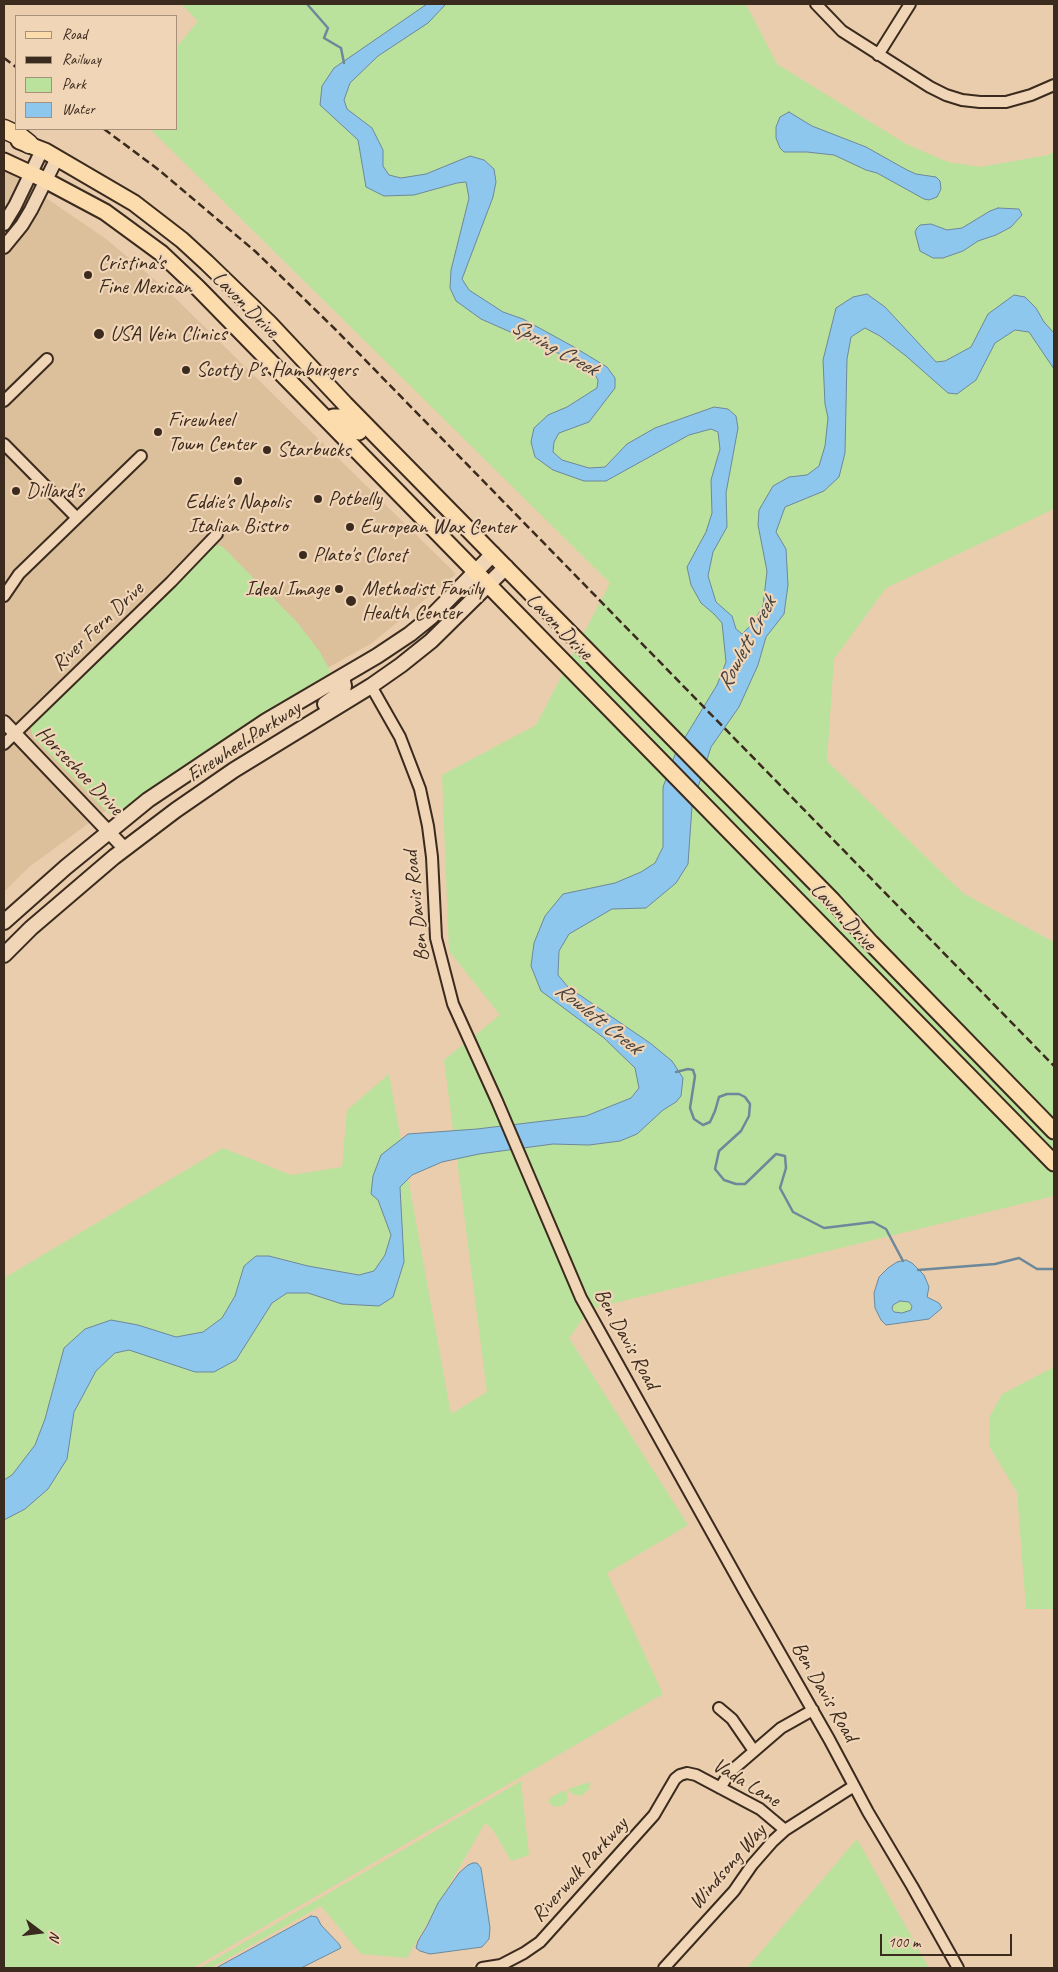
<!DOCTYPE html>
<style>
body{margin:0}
#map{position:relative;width:1058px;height:1972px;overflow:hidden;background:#e9cdac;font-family:Caveat,sans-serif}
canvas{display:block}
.frame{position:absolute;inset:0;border:5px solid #3b2a1e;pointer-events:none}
.legend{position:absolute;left:15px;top:15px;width:162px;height:115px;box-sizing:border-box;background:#f0d5b7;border:1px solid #a8917a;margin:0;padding:6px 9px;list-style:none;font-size:15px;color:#3b2a1e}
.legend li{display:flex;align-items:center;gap:10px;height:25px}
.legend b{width:25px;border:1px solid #a8917a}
.north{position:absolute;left:15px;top:1907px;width:50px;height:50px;-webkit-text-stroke:4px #f0d5b7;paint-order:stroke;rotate:105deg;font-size:14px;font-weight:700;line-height:20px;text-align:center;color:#3b2a1e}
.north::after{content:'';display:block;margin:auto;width:18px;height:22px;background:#3b2a1e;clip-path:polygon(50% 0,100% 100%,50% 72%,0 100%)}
.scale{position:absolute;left:880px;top:1934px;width:132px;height:22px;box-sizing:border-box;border:2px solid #3b2a1e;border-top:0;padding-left:6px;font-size:15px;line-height:18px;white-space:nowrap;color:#3b2a1e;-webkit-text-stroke:4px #f0d5b7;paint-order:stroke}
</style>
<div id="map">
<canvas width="1058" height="1972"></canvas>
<div class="frame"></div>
<ul class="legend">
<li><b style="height:6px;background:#fcdcac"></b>Road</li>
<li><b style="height:6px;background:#3b2a1e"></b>Railway</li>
<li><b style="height:14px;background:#bbe29d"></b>Park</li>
<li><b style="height:14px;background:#8ec7ed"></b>Water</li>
</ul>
<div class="north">N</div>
<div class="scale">100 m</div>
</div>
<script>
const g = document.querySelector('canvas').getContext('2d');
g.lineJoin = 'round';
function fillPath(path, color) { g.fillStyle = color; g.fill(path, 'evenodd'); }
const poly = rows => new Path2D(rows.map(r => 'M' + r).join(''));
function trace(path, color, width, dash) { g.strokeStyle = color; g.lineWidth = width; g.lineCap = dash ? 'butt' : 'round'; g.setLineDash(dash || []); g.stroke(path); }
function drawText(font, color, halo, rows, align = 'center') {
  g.font = font + ' Caveat,sans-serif'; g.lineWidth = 4.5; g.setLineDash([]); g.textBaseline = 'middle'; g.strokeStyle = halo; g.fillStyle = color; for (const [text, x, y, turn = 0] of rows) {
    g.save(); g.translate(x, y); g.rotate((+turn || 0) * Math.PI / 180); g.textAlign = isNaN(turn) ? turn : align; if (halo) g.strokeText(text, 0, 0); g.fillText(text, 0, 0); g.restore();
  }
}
fillPath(poly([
 [4,172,11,174,106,239,167,290,456,574,372,643,216,730,29,867,4,892]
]), '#dcbf9b');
fillPath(poly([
 [181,4,746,4,777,64,906,144,948,162,980,167,1048,155,1054,152,1054,509,886,588,834,659,827,761,964,894,1054,942,1054,1196,590,1309,569,1338,688,1525,607,1573,663,1694,193,1968,4,1968,4,1278,223,1148,291,1175,342,1167,347,1110,389,1074,451,1414,487,1392,444,1060,500,1015,449,951,442,775,536,725,610,583,150,129,176,129,176,48,198,21],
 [219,545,224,548,297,622,320,652,329,669,329,676,202,759,169,777,119,813,116,815,109,814,33,737,30,726,202,556,212,547],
 [900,1301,909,1302,912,1306,911,1310,902,1313,894,1312,892,1309,893,1305],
 [1054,1367,1054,1609,1026,1609,1017,1492,989,1446,990,1416,1002,1394],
 [521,1781,529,1855,511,1861,493,1830,485,1823,407,1958,361,1954,321,1906,211,1968,200,1968],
 [590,1782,589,1789,581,1796,572,1794,568,1789],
 [566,1790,568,1799,564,1805,555,1807,549,1803,548,1801,553,1796],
 [857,1839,929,1968,747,1968]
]), '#bbe29d');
const water = poly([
 [427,4,446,4,428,23,378,56,350,83,344,100,347,109,372,128,383,150,383,166,389,175,401,178,426,174,470,156,484,160,494,169,496,182,493,197,462,279,469,290,503,312,523,319,574,347,607,367,615,378,615,388,589,422,559,433,554,442,553,452,562,460,589,468,605,467,627,444,655,428,714,407,728,409,736,416,738,428,726,493,727,527,713,552,708,576,716,602,732,616,736,629,742,634,753,623,763,606,767,571,758,525,759,510,773,486,789,477,807,475,819,466,825,446,828,418,825,404,823,360,836,308,853,297,867,294,885,307,936,362,945,361,971,347,988,314,1014,295,1025,297,1036,308,1044,322,1054,333,1054,369,1029,332,1015,330,995,343,976,380,957,394,948,393,906,356,880,336,865,328,851,337,847,359,845,453,839,477,824,491,785,507,776,532,786,549,788,585,784,614,766,637,758,665,739,707,711,747,692,806,688,864,676,883,646,908,612,909,569,934,559,951,558,975,568,987,650,1043,672,1061,683,1078,681,1096,676,1102,663,1110,637,1134,620,1141,589,1145,553,1144,479,1154,442,1162,412,1175,400,1187,404,1262,393,1297,379,1306,342,1304,308,1293,287,1293,272,1303,236,1360,214,1372,195,1372,129,1350,115,1353,96,1371,74,1412,67,1459,48,1489,25,1509,4,1520,4,1480,12,1475,35,1445,45,1419,64,1348,85,1329,111,1320,138,1325,176,1337,203,1332,222,1318,235,1296,244,1266,256,1256,269,1256,308,1266,359,1275,374,1271,385,1255,391,1235,378,1200,371,1194,373,1176,381,1155,408,1134,477,1129,586,1116,631,1098,639,1088,635,1068,604,1038,541,991,531,966,534,943,545,916,563,894,615,883,641,872,655,863,663,847,663,787,676,752,717,685,726,662,722,623,714,614,701,603,691,585,687,567,706,532,712,513,711,480,720,449,718,432,711,429,689,435,606,481,584,481,553,470,535,457,531,442,534,428,548,415,567,407,597,388,598,380,595,375,558,353,481,319,456,301,450,288,451,270,469,198,466,182,457,183,414,195,384,196,366,187,358,140,320,105,322,86,334,68,427,4],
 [789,112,812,126,866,147,907,170,916,174,936,177,940,181,941,189,937,197,929,200,924,199,877,173,866,170,834,155,807,152,784,152,780,148,776,138,776,127,780,117,789,112],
 [998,208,1019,209,1022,215,1011,227,996,235,978,241,963,251,943,258,933,258,920,251,915,232,917,228,920,225,931,224,947,230,962,228,990,211,998,208],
 [906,1260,912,1263,924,1275,929,1287,927,1297,939,1303,942,1308,929,1319,886,1325,881,1320,875,1308,874,1293,879,1277,888,1268,897,1262,906,1260],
 [900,1301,909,1302,912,1306,911,1310,902,1313,894,1312,892,1309,893,1305,900,1301],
 [473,1863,477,1863,481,1868,490,1928,489,1939,482,1947,430,1954,420,1951,416,1948,418,1941,427,1926,438,1903,459,1873,468,1865,473,1863],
 [311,1916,317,1917,321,1925,339,1944,341,1948,301,1968,216,1968,311,1916]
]);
fillPath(water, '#8ec7ed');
trace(water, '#6d889a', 1);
trace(poly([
 [307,4,328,28,324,38,341,48,344,63],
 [676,1072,688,1069,693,1070,695,1076,690,1108,694,1119,703,1125,710,1122,715,1111,719,1097,727,1094,739,1094,745,1097,750,1104,749,1116,741,1131,719,1151,715,1169,724,1180,736,1184,745,1184,776,1154,785,1156,786,1168,780,1188,793,1212,824,1228,873,1222,886,1229,903,1261],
 [918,1270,995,1264,1019,1258,1037,1269,1054,1269]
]), '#6d889a', 2.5);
const minor = poly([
 [816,4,842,31,930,87,946,95,962,100,980,102,1006,102,1031,95,1054,85],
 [878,55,910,4],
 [4,401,47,359],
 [4,444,77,518],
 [4,596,19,574,141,456],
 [371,686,400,737,420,789,428,826,432,857,436,938,453,1004,497,1101,581,1298,745,1592,829,1739,868,1812,912,1886,958,1968],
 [4,744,171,582,217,534],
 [719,1708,732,1719,754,1751],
 [720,1788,730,1772,781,1728,813,1710],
 [482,1968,501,1965,524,1953,540,1942,654,1815,675,1779,680,1775,687,1773,696,1775,760,1809,785,1830],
 [664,1968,734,1891,752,1865,773,1841,785,1830,854,1786]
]);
const tertiary = poly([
 [4,224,15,206,42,150],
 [4,247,22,225,31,210,57,158],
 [4,722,125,849]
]);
const secondary = poly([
 [325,704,343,691,344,686,342,677],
 [4,922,66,867,148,800,266,721,377,656,410,634,431,617,493,554],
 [4,955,31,928,114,857,176,810,234,770,371,686,401,665,431,641,506,567]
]);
const primary = poly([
 [19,141,45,151,134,203,182,240,207,263,269,323,345,404,833,901,871,943,1054,1131],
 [4,161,45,180,105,212,161,253,198,288,1054,1163],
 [328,421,333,417,341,417,359,432]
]);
const motorway = poly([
 [4,129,19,136,29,144]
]);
trace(minor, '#3b2a1e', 14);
trace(tertiary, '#3b2a1e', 16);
trace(secondary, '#3b2a1e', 18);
trace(primary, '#3b2a1e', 19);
trace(motorway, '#3b2a1e', 21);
trace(minor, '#f0d5b7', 10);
trace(tertiary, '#f0d5b7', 12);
trace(secondary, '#f0d5b7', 14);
trace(primary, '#fcdcac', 15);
trace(motorway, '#fcdcac', 18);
trace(poly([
 [4,58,16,67],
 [104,129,159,170,256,252,336,330,1054,1066]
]), '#3b2a1e', 2.5, [8, 4]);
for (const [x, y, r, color] of [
 [88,275,5,"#3b2a1e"],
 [99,334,6,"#3b2a1e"],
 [186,370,5,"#3b2a1e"],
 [158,432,5,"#3b2a1e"],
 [267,450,5,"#3b2a1e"],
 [238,481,5,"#3b2a1e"],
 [16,491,5,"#3b2a1e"],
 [318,499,5,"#3b2a1e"],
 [350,527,5,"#3b2a1e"],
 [303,555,5,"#3b2a1e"],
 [339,589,5,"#3b2a1e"],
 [351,601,6,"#3b2a1e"]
]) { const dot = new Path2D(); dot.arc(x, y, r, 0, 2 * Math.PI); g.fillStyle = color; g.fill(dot); trace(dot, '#f0d5b7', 2); }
drawText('21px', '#3b2a1e', '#f0d5b7', [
 ["Cristina's",98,263],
 ["Fine Mexican",98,287],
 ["USA Vein Clinics",110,334],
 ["Scotty P's Hamburgers",196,370],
 ["Firewheel",168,420],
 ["Town Center",168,444],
 ["Starbucks",277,450],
 ["Dillard's",26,491],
 ["Potbelly",328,499],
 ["Eddie's Napolis",238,502,"center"],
 ["Italian Bistro",238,526,"center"],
 ["European Wax Center",360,527],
 ["Plato's Closet",313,555],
 ["Ideal Image",329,589,"right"],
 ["Methodist Family",362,589],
 ["Health Center",362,613]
], 'left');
drawText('21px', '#3b2a1e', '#f0d5b7', [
 ["Lavon Drive",245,305,45],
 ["River Fern Drive",98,627,-44],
 ["Lavon Drive",559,627,45],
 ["Firewheel Parkway",244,742,-33],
 ["Horseshoe Drive",79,771,46],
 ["Ben Davis Road",417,906,-96],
 ["Lavon Drive",843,917,46],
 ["Ben Davis Road",626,1339,61],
 ["Ben Davis Road",824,1692,60],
 ["Vada Lane",746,1783,31],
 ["Windsong Way",728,1867,-49],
 ["Riverwalk Parkway",580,1870,-48]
]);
drawText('italic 22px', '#47423d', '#f0d5b7', [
 ["Spring Creek",554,348,29],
 ["Rowlett Creek",747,644,-62],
 ["Rowlett Creek",598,1019,38]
]);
</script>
